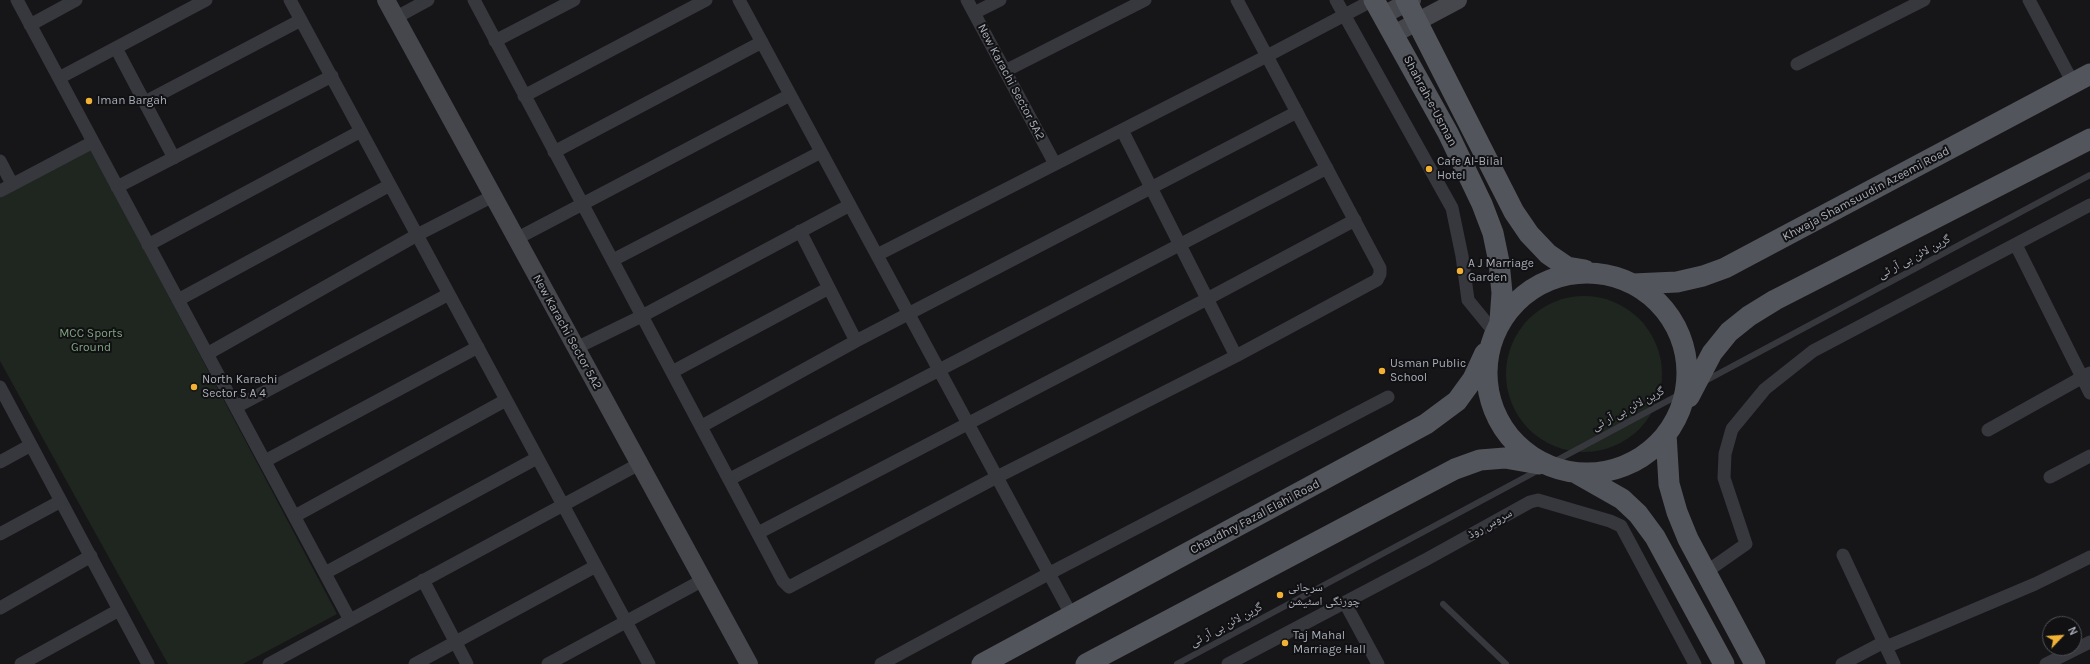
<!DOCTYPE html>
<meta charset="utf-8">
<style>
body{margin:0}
#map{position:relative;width:2090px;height:664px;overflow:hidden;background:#161618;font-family:Karla,sans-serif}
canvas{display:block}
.north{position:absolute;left:2042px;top:616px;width:40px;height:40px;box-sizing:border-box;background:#111113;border:1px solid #4d4f55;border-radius:50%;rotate:65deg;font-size:11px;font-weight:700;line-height:16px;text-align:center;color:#a8adb8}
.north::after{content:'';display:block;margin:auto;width:14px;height:18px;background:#f2b134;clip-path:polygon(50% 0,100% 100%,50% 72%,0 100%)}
</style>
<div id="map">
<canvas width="2090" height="664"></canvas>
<div class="north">N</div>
</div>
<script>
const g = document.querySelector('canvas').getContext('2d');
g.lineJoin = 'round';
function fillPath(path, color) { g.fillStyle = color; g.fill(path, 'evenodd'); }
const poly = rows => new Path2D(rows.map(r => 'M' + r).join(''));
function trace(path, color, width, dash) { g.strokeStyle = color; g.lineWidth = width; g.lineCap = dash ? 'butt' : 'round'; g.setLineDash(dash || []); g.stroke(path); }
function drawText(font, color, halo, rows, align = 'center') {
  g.font = font + ' Karla,"Noto Naskh Arabic",sans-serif'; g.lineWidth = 4; g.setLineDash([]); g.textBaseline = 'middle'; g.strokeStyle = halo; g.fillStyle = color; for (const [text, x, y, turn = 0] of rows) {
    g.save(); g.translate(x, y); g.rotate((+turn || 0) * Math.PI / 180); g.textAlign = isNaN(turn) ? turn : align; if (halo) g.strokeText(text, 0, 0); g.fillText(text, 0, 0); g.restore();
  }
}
fillPath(poly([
 [91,149,337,614,243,664,168,664,0,361,0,198],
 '1506 374a78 78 0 1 1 156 0a78 78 0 1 1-156 0Z'
]), '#1e261f');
trace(poly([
 [1705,381,2090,175],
 [1443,604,1506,664],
 [1177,664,1686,391]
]), '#37383d', 6);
trace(poly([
 [17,0,350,620],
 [290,0,649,664],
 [474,0,783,581,789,587,997,477,1236,356,1377,280,1380,274,1380,268,1237,0],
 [739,0,1072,616],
 [967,0,1055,164],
 [1336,0,1452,208,1462,256,1468,300,1495,333],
 [2029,0,2073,83],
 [974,13,1000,0],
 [395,18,428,0],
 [30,25,76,0],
 [495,41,574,0],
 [116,48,174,158],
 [1797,64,1924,0],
 [1005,71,1145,0],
 [59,78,206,0],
 [524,96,706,0],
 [145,102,301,20],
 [1122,130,1236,356],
 [554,152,762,42],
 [0,161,12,184],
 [117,187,332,76],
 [0,191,93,142],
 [800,231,856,341],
 [516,239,790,95],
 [148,245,361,131],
 [2016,245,2090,393],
 [877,255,1267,56,1373,0],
 [613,260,821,152],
 [178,300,390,185],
 [576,348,642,316,850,205],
 [207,354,417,235,493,196],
 [672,372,829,288],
 [0,387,148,664],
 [236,407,449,294],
 [702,426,856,341,1297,112],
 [1988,430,2090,373],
 [265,461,478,347],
 [0,462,31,445],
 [2050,477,2090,456],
 [730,479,1327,168],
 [295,516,506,400],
 [758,533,1207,299,1355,220],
 [0,534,61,501],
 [1843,555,1894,664],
 [1706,572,1746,544,1724,478,1725,454,1732,429,1765,389,1813,351,2090,205],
 [325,573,537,458],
 [423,580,467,664],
 [1345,603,1378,664],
 [0,608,91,556],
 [1886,647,2035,584,2090,557],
 [21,664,119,610],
 [269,664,639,464],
 [415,664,596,566],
 [548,664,703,580],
 [881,664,1050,573,1388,397],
 [1228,664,1427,559,1530,502,1538,500,1610,521,1621,526,1695,664],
 [1842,664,1884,642],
 [2046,664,2090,642]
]), '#37383d', 13);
trace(poly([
 [386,0,749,664],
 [1383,15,1412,0],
 [1394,34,1458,0]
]), '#45474d', 18);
trace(poly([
 [1374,0,1448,133,1482,204,1493,233,1499,262,1502,293,1500,321],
 [1406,0,1514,212,1529,234,1548,254,1567,267,1585,270],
 '1487 373a100 100 0 1 1 200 0a100 100 0 1 1-200 0Z',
 [1633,284,1677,282,1703,276,1725,268,2090,74],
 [1689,397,1712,353,1729,332,1749,316,1775,300,2090,139],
 [1666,434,1669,484,1677,512,1688,539,1755,664],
 [1578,474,1622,499,1638,514,1655,537,1724,664],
 [982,664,1426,424,1457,401,1473,379,1485,353],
 [1086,664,1455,469,1480,460,1505,458,1539,464]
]), '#53555c', 21);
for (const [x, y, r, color] of [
 [89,101,4,"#f2b134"],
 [1429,169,4,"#f2b134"],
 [1460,271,4,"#f2b134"],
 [1382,371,4,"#f2b134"],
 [194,387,4,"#f2b134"],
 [1280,595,4,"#f2b134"],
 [1285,643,4,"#f2b134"]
]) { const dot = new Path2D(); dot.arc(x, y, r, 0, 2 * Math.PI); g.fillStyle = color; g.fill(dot); trace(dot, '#111113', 1.5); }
drawText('12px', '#a8adb8', '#111113', [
 ["New Karachi Sector 5A2",1011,82,62],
 ["Shahrah-e-Usman",1430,101,62],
 ["Khwaja Shamsuudin Azeemi Road",1866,194,-28],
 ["گرین لائن بی آر ٹی",1914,257,-28],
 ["New Karachi Sector 5A2",567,332,61],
 ["گرین لائن بی آر ٹی",1628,409,-28],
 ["Chaudhry Fazal Elahi Road",1255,517,-28],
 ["سروس روڈ",1490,524,-29],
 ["گرین لائن بی آر ٹی",1226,625,-28]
]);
drawText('12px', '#a8adb8', '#111113', [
 ["Iman Bargah",97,101],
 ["Cafe Al-Bilal",1437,162],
 ["Hotel",1437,176],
 ["A J Marriage",1468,264],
 ["Garden",1468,278],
 ["Usman Public",1390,364],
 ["School",1390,378],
 ["North Karachi",202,380],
 ["Sector 5 A 4",202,394],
 ["سرجانی",1288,588],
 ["چورنگی اسٹیشن",1288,602],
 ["Taj Mahal",1293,636],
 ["Marriage Hall",1293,650]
], 'left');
drawText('12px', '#7fa381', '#111113', [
 ["MCC Sports",91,334],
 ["Ground",91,348]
]);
</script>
